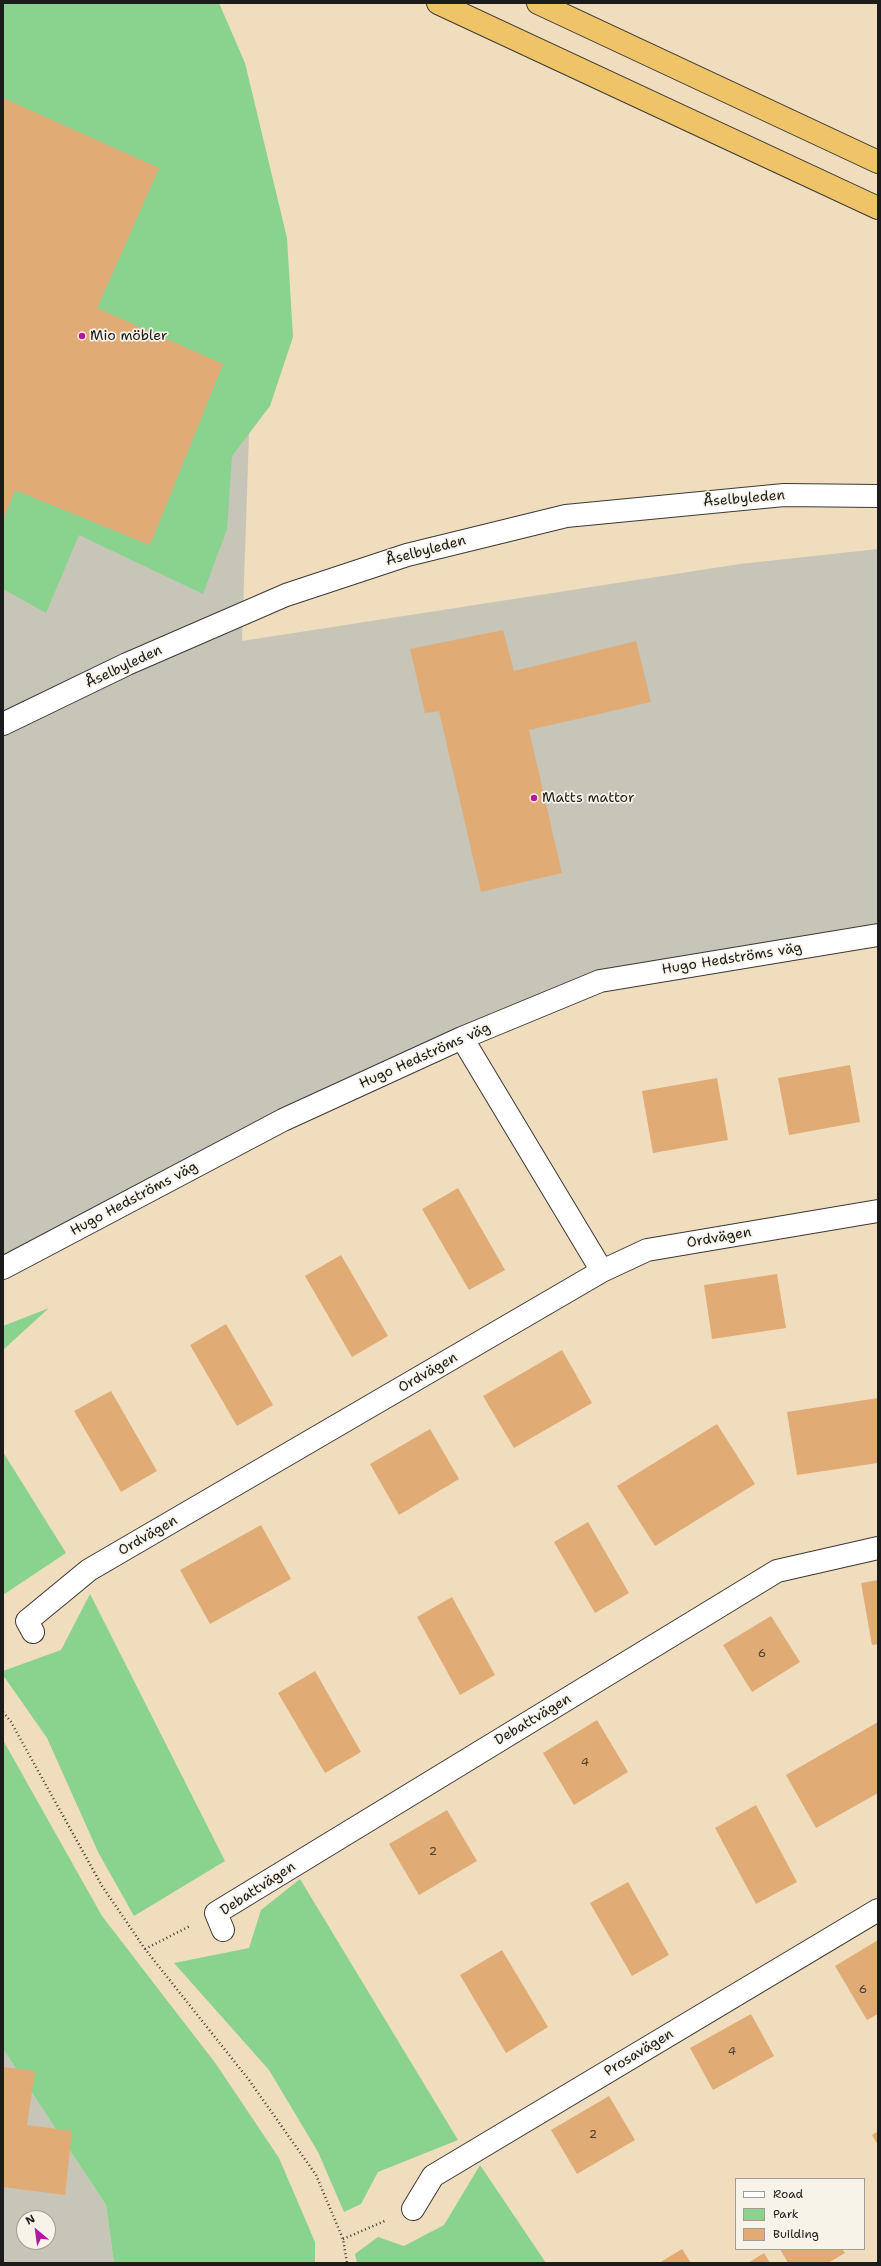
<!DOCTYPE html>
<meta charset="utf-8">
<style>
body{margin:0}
#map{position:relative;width:881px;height:2266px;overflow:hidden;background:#f0ddbd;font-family:"Shantell Sans",sans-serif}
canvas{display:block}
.frame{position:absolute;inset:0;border:4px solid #1c1c1c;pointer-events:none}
.legend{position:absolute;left:735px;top:2178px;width:130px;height:72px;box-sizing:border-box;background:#f7f3e8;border:1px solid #9f9d96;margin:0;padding:5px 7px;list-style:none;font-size:12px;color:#1c1c1c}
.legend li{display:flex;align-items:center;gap:8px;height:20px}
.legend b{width:20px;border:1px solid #9f9d96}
.north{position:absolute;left:16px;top:2210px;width:40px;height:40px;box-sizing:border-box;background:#f7f3e8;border:1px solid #9f9d96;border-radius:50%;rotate:331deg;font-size:11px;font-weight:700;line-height:16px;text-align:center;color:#1c1c1c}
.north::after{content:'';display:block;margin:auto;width:14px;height:18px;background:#b5179e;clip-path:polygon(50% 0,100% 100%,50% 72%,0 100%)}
</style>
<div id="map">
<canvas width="881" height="2266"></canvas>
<div class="frame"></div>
<ul class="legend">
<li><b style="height:5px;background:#fff"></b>Road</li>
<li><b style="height:11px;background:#8ad38e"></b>Park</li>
<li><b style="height:11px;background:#e1ab75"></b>Building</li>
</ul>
<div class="north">N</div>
</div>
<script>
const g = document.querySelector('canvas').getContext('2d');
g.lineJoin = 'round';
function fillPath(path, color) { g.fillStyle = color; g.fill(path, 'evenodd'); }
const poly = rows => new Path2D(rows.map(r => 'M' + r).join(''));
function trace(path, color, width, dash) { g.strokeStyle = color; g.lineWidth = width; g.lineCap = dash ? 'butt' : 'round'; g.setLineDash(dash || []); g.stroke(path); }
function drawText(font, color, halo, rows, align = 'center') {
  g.font = font + ' "Shantell Sans",sans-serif'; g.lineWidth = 3.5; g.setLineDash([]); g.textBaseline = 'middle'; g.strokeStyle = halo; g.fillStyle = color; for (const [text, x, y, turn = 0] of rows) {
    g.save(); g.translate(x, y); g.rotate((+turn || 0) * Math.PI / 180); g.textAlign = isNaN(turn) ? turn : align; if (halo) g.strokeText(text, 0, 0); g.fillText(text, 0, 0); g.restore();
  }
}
fillPath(poly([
 [3,48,258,166,242,641,740,564,878,549,878,935,600,981,462,1038,3,1268],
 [3,2049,106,2205,114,2263,3,2263],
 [24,2218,48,2218,48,2242,24,2242]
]), '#c6c5b8');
fillPath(poly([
 [3,3,219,3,245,63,287,238,293,337,270,406,232,456,227,529,203,594,79,535,46,613,3,589,3,520,15,490,150,545,223,364,97,308,159,168,3,98],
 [49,1308,3,1350,3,1326],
 [3,1452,66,1553,3,1595],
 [90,1594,225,1861,134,1916,98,1852,47,1738,3,1675,3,1671,61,1650],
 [3,1740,102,1916,216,2064,279,2158,315,2242,315,2263,114,2263,106,2205,3,2049],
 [300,1879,458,2140,378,2172,361,2204,344,2212,318,2152,269,2070,174,1963,249,1948,261,1910],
 [480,2165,546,2263,357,2263,355,2254,378,2237,404,2246,444,2225]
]), '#8ad38e');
fillPath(poly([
 [3,98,159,168,97,308,223,364,150,545,15,490,3,520],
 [503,630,514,671,636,641,651,702,529,730,562,873,481,892,439,711,425,713,410,649],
 [850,1065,860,1122,789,1135,778,1078],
 [717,1078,728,1140,653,1153,642,1091],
 [458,1188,505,1270,469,1290,422,1209],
 [341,1255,388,1336,352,1357,305,1276],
 [777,1274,786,1328,712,1339,704,1285],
 [226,1324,273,1405,237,1426,190,1345],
 [562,1350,592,1403,514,1448,483,1396],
 [111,1391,157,1471,121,1492,74,1411],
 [878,1398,878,1463,797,1475,787,1412],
 [717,1424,755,1484,655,1546,617,1486],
 [430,1429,459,1479,399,1515,370,1464],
 [588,1522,629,1593,595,1613,554,1542],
 [261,1525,291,1579,210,1624,180,1570],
 [878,1580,878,1644,872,1645,861,1583],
 [452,1597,495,1675,460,1695,417,1617],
 [771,1616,800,1662,752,1692,723,1645],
 [315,1671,361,1752,325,1773,278,1693],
 [597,1720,628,1772,574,1805,543,1753],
 [878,1722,878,1793,816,1828,786,1775],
 [756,1805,797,1882,756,1904,715,1828],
 [447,1810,477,1861,419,1895,389,1844],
 [628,1882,669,1955,632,1976,590,1903],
 [878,1940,878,2014,867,2020,835,1966],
 [502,1950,548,2027,506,2053,460,1975],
 [751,2014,774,2056,713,2090,690,2048],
 [3,2067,35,2071,27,2125,72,2131,65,2195,3,2187],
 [609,2096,635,2140,577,2174,551,2130],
 [878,2131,878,2145,872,2135],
 [682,2249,691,2263,659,2263],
 [780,2249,842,2249,845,2253,828,2263,788,2263],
 [764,2253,770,2263,748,2263]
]), '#e1ab75');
const street = poly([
 [3,724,127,664,286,595,407,555,566,516,784,495,878,496],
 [462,1038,602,1271],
 [3,1268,283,1120,462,1038,600,981,878,935],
 [33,1632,27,1621,89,1570,602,1271,647,1250,878,1211],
 [223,1930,216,1913,777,1571,878,1548],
 [413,2209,433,2176,878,1910]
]);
const highway = poly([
 [438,3,878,208],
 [538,3,878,162]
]);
trace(street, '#3c3934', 24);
trace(highway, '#3c3934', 24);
trace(poly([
 [3,1712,11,1722,102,1886,145,1949,249,2080,316,2175,343,2239,347,2263],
 [145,1949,190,1926],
 [343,2239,387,2220]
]), '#3c3934', 2.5, [1, 3]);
trace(street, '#fff', 22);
trace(highway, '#efc469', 22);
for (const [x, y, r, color] of [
 [82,336,4,"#b5179e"],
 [534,798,4,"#b5179e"]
]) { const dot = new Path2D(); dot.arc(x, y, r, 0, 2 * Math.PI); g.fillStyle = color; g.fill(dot); trace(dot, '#f7f3e8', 1.5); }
drawText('12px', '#4d4032', null, [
 ["6",762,1654],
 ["4",585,1763],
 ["2",433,1852],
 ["6",863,1990],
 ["4",732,2052],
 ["2",593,2135]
]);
drawText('14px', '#1c1c1c', '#f7f3e8', [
 ["Mio möbler",90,336],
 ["Matts mattor",542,798]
], 'left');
drawText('14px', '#1c1c1c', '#f7f3e8', [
 ["Åselbyleden",744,499,-5],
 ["Åselbyleden",426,551,-15],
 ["Åselbyleden",124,667,-25],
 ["Hugo Hedströms väg",732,959,-9],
 ["Hugo Hedströms väg",425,1056,-24],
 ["Hugo Hedströms väg",134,1199,-28],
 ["Ordvägen",719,1238,-10],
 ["Ordvägen",428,1373,-30],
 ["Ordvägen",148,1536,-30],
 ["Debattvägen",533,1720,-31],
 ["Debattvägen",258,1889,-33],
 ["Prosavägen",639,2053,-31]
]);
</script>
